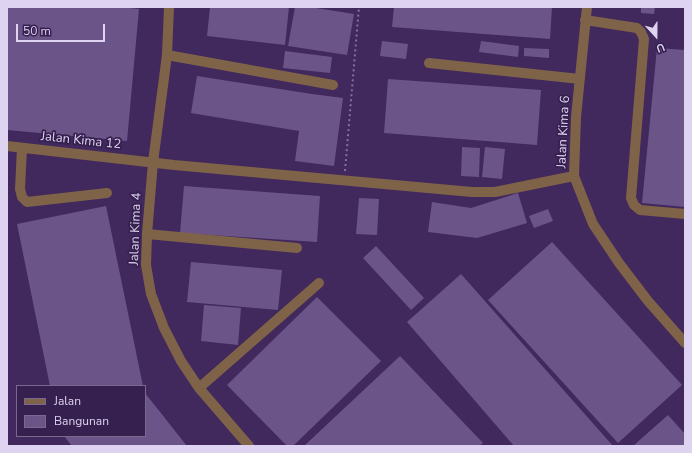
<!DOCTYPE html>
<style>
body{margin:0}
#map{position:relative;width:692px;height:453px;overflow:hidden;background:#36204f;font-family:"Nunito Sans",sans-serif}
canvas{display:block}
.frame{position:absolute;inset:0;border:8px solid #ded3f0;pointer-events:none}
.legend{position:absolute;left:16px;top:385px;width:130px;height:52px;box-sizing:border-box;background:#36204f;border:1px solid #79688f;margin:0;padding:5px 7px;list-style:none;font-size:12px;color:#ded3f0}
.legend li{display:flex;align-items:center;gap:8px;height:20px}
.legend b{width:20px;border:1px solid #79688f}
.north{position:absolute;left:636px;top:16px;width:40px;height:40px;-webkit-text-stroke:3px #36204f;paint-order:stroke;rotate:159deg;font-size:11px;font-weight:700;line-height:16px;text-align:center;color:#ded3f0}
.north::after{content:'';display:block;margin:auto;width:14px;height:18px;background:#ded3f0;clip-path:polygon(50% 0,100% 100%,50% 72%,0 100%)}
.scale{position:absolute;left:16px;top:24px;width:89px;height:18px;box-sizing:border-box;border:2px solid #ded3f0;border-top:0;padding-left:5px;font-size:12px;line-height:14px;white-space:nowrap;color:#ded3f0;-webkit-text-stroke:3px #36204f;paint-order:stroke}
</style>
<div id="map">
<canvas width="692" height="453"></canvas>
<div class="frame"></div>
<ul class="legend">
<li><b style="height:5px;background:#7f6349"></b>Jalan</li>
<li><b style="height:11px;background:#6b5488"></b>Bangunan</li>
</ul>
<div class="north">U</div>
<div class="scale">50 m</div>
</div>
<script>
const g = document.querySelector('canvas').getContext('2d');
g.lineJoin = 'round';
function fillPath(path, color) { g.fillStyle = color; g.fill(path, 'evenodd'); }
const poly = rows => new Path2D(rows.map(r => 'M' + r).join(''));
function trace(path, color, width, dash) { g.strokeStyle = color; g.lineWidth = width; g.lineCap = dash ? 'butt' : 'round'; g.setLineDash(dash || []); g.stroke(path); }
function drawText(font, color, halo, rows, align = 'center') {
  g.font = font + ' "Nunito Sans",sans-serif'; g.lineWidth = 3.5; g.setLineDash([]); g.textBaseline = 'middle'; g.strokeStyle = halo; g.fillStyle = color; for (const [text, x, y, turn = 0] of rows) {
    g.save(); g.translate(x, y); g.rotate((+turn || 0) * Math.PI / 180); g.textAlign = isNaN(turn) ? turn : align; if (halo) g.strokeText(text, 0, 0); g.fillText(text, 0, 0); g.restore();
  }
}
fillPath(poly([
 [7,7,685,7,685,446,7,446],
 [17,386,145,386,145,436,17,436]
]), '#41285d');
fillPath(poly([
 [7,7,121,7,139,9,127,141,7,130],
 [210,7,289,7,285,45,207,36],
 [295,7,310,7,354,14,347,55,288,46],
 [394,7,552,7,550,39,392,27],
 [641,7,655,7,654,14,641,13],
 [382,41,408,44,406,59,380,56],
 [481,41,519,46,518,57,479,52],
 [524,48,549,49,549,58,524,56],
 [657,48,685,50,685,207,642,203],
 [285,51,332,57,330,73,283,68],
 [197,76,312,94,343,98,334,166,295,161,299,131,191,113],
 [388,79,541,90,537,145,384,133],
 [462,147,480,148,479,177,461,176],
 [485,147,505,149,502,179,482,177],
 [184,186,320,196,317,242,180,233],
 [518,193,527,223,477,238,428,232,432,202,471,208],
 [359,198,379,199,377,235,356,234],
 [106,206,143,386,50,386,17,224],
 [548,209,553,221,534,228,529,216],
 [552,242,682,385,618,443,488,300],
 [376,246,424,298,411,310,363,258],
 [191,262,282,270,278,310,187,302],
 [461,274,613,446,514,446,407,322],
 [317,297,381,361,293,446,287,446,227,385],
 [204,305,241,308,238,345,201,341],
 [400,356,483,443,479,446,304,446],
 [145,393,187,446,72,446,64,436,145,436],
 [668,415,685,434,685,446,633,446]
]), '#6b5488');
trace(poly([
 [345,171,359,7]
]), '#84739a', 2, [2, 3]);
trace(poly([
 [169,7,167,55,153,162,147,234,146,265,151,294,164,328,181,361,199,388,249,446],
 [587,7,576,117,574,176,593,224,619,263,648,301,685,343],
 [585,20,637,28,641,32,644,39,631,198,634,205,640,210,685,214],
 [167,55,333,85],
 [429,63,580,79],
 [7,146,174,165,472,192,495,192,574,176],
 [22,148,20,189,22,197,27,202,107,193],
 [147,234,297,248],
 [199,388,319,283]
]), '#7f6349', 10);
drawText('13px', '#ded3f0', '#36204f', [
 ["Jalan Kima 6",564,132,-87],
 ["Jalan Kima 12",81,141,6],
 ["Jalan Kima 4",136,229,-88]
]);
</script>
